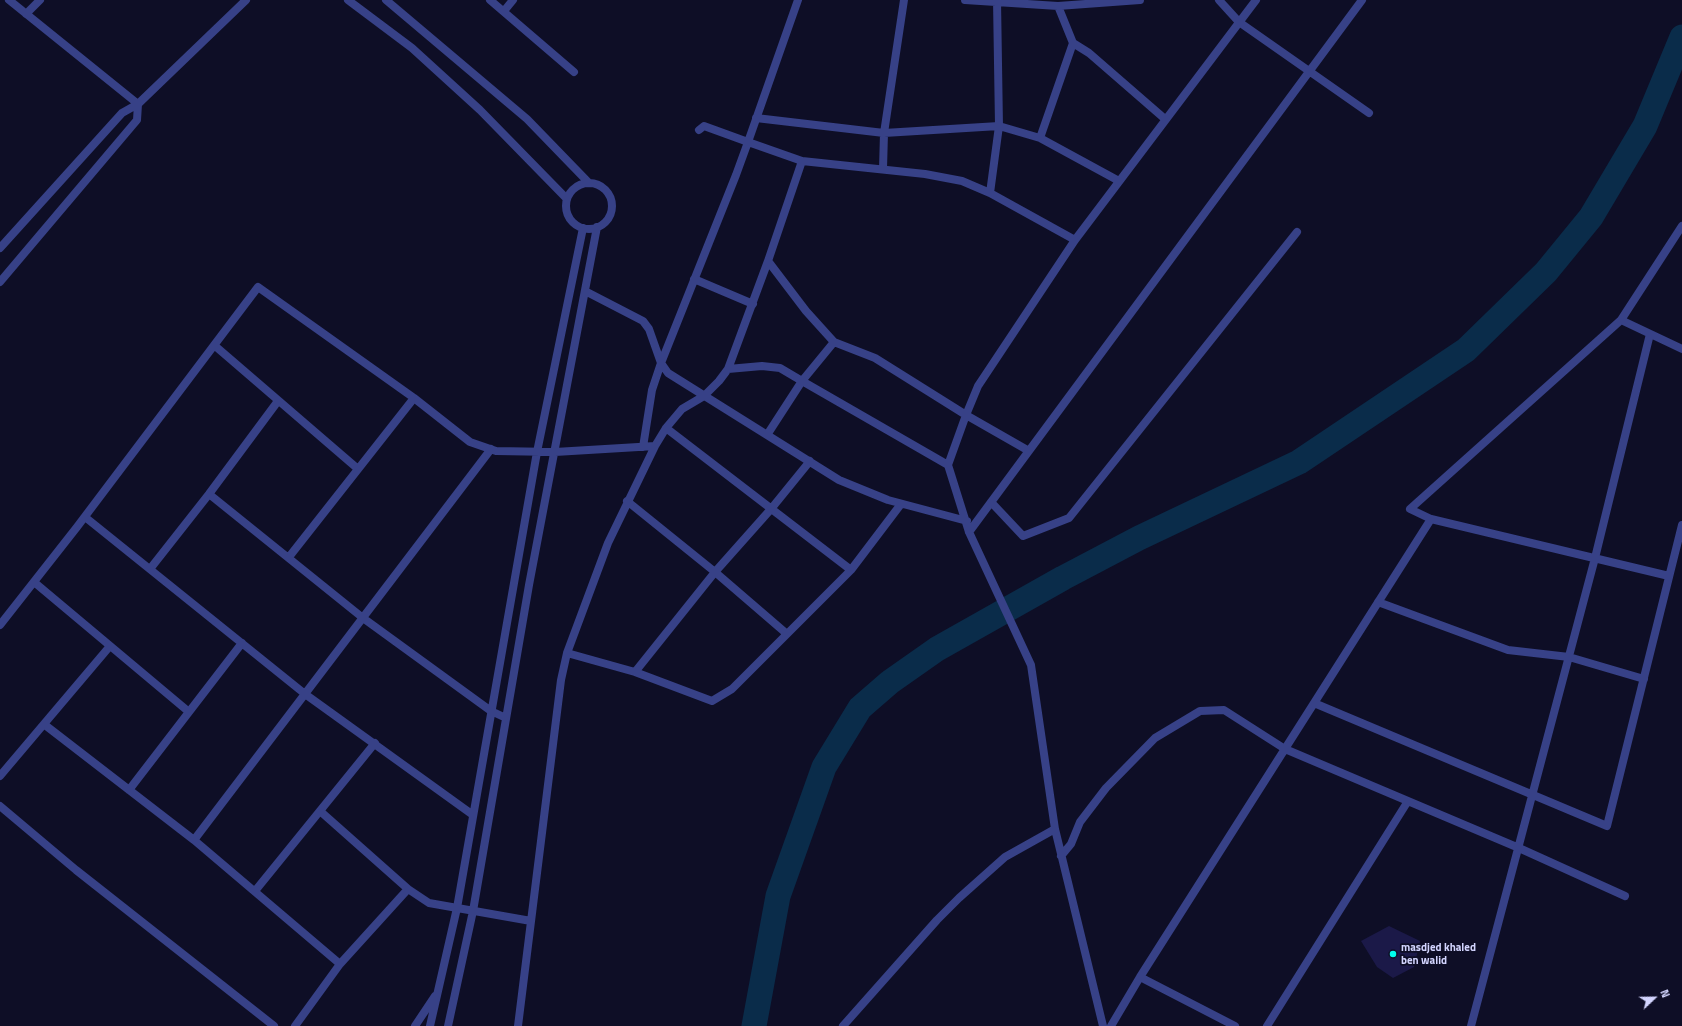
<!DOCTYPE html>
<style>
body{margin:0}
#map{position:relative;width:1682px;height:1026px;overflow:hidden;background:#0e0e26;font-family:"Titillium Web",sans-serif}
canvas{display:block}
.north{position:absolute;left:1634px;top:978px;width:40px;height:40px;-webkit-text-stroke:3px #0e0e26;paint-order:stroke;rotate:68deg;font-size:11px;font-weight:700;line-height:16px;text-align:center;color:#d3d5ff}
.north::after{content:'';display:block;margin:auto;width:14px;height:18px;background:#d3d5ff;clip-path:polygon(50% 0,100% 100%,50% 72%,0 100%)}
</style>
<div id="map">
<canvas width="1682" height="1026"></canvas>
<div class="north">N</div>
</div>
<script>
const g = document.querySelector('canvas').getContext('2d');
g.lineJoin = 'round';
const poly = rows => new Path2D(rows.map(r => 'M' + r).join(''));
function trace(path, color, width, dash) { g.strokeStyle = color; g.lineWidth = width; g.lineCap = dash ? 'butt' : 'round'; g.setLineDash(dash || []); g.stroke(path); }
function fillPath(path, color) { g.fillStyle = color; g.fill(path, 'evenodd'); }
function drawText(font, color, halo, rows, align = 'center') {
  g.font = font + ' "Titillium Web",sans-serif'; g.lineWidth = 3.5; g.setLineDash([]); g.textBaseline = 'middle'; g.strokeStyle = halo; g.fillStyle = color; for (const [text, x, y, turn = 0] of rows) {
    g.save(); g.translate(x, y); g.rotate((+turn || 0) * Math.PI / 180); g.textAlign = isNaN(turn) ? turn : align; if (halo) g.strokeText(text, 0, 0); g.fillText(text, 0, 0); g.restore();
  }
}
trace(poly([
 [754,1026,778,896,824,767,860,708,890,682,937,649,1063,578,1139,538,1299,462,1466,350,1546,272,1591,217,1645,126,1682,37]
]), '#0a2c4a', 25);
fillPath(poly([
 [1389,926,1420,941,1414,967,1393,978,1377,967,1361,941]
]), '#1b1948');
trace(poly([
 [9,0,138,104,246,0],
 [348,0,412,48,480,110,567,199],
 [386,0,527,119,589,183],
 [490,0,574,72],
 [798,0,748,142,802,161,768,261,806,311,834,342],
 [965,0,1058,6,1073,43,1089,53,1165,119],
 [1219,0,1239,22,1369,113],
 [1058,6,1140,0],
 [504,11,513,0],
 [26,14,40,0],
 [756,118,884,133,999,126,1040,138,1119,181],
 [1040,138,1073,43],
 [802,161,925,174,962,181,990,193,1075,240],
 [883,169,884,133,904,0],
 '566 206a23 23 0 1 1 46 0a23 23 0 1 1-46 0Z',
 [990,193,999,126,997,0],
 [0,248,122,113,138,104,137,120,0,282],
 [694,279,753,304],
 [585,291,643,321,649,329,661,363,668,373,839,480,888,500,967,521],
 [1621,320,1682,226],
 [214,345,358,469],
 [728,369,768,261],
 [666,428,851,570,901,504],
 [767,435,802,381,948,465],
 [643,447,652,390,661,363,736,175,748,142,704,126,699,130],
 [209,494,363,618,491,711,506,718],
 [627,501,715,572,787,634],
 [991,502,1023,536,1069,518,1297,232],
 [85,517,305,694,473,815],
 [969,532,1362,0],
 [289,557,414,398],
 [150,569,209,494,278,401],
 [1669,576,1431,519,1410,509,1621,320,1682,349],
 [34,582,189,712],
 [1378,602,1508,650,1569,657,1644,679],
 [0,625,77,527,258,287,414,398,470,442,496,451,555,452,655,446,666,428,682,409,704,396,719,381,728,369,762,366,780,368,802,381,834,342,875,358,966,415,1029,451],
 [567,653,635,672,715,572,771,509,810,461],
 [635,672,712,701,732,689,851,570],
 [1314,703,1607,826,1682,525],
 [45,725,194,840,340,964],
 [0,776,110,646],
 [129,790,242,643],
 [0,806,76,870,274,1026],
 [320,811,408,889,429,903,531,921],
 [194,840,491,449],
 [1061,856,1071,844,1080,822,1106,788,1155,738,1200,711,1224,710,1285,749,1519,848,1625,896],
 [255,891,375,743],
 [1140,977,1235,1026],
 [295,1026,340,964,408,889],
 [415,1026,435,996],
 [430,1026,457,908,537,452,583,228],
 [448,1026,473,911,529,585,597,227],
 [518,1026,561,680,567,653,608,543,655,446],
 [843,1026,937,920,959,898,1005,857,1055,829],
 [1103,1026,1055,829,1031,665,969,532,948,465,966,415,978,386,1075,240,1256,0],
 [1111,1026,1140,977,1431,519],
 [1267,1026,1408,801],
 [1471,1026,1595,558,1650,334]
]), '#374187', 8);
for (const [x, y, r, color] of [
 [1393,954,4,"#00feed"]
]) { const dot = new Path2D(); dot.arc(x, y, r, 0, 2 * Math.PI); g.fillStyle = color; g.fill(dot); trace(dot, '#0e0e26', 1.5); }
drawText('bold 11px', '#d3d5ff', '#0e0e26', [
 ["masdjed khaled",1401,948],
 ["ben walid",1401,961]
], 'left');
</script>
